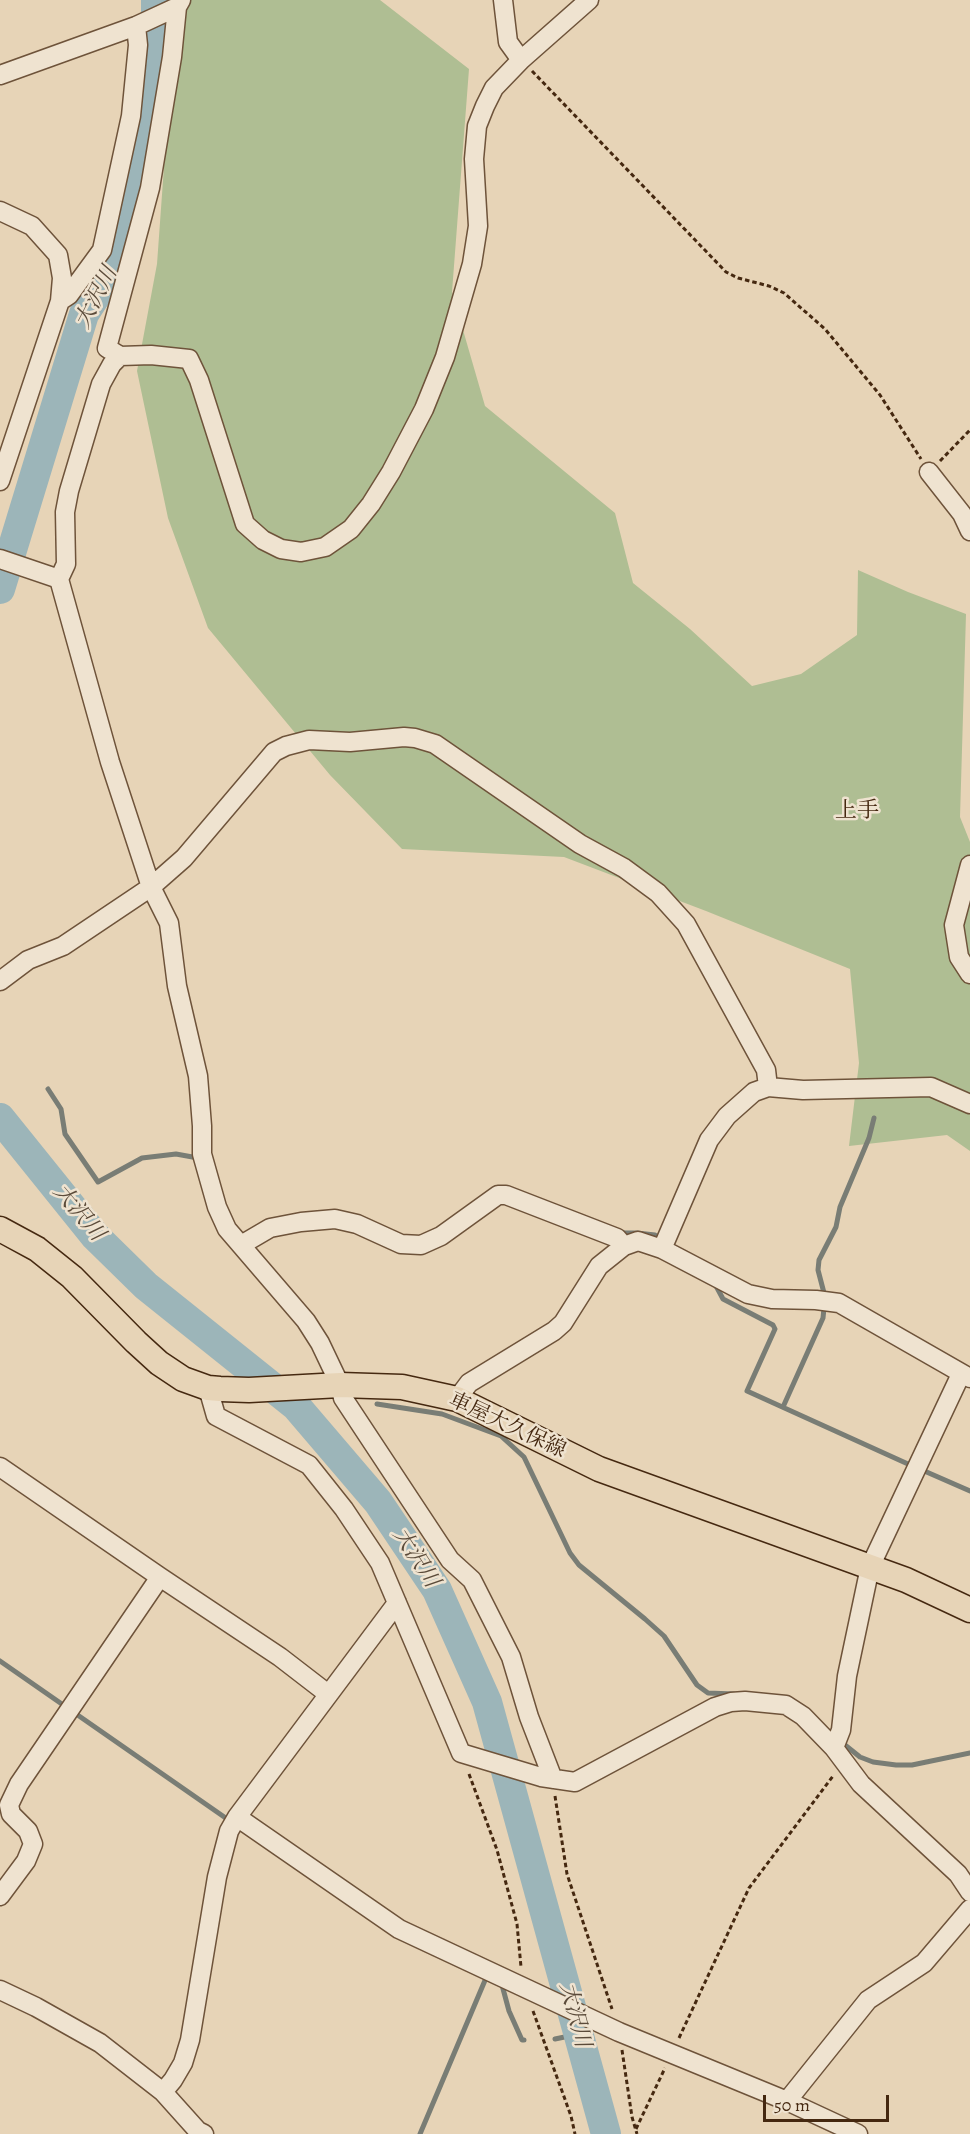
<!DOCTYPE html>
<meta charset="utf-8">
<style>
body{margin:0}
#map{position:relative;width:970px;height:2134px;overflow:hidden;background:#e7d4b7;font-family:Alegreya,serif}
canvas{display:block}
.scale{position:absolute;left:763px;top:2095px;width:126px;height:27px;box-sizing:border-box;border:3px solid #452810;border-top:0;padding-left:8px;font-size:18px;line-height:21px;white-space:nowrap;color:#452810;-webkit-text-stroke:4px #efe3d0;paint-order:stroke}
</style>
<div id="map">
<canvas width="970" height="2134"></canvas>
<div class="scale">50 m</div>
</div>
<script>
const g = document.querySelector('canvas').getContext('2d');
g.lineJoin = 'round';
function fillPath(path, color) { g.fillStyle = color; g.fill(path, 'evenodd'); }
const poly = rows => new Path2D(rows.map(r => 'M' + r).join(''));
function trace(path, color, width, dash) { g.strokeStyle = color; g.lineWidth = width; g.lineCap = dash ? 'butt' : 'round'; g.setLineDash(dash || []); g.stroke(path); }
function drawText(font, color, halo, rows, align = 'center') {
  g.font = font + ' Alegreya,"Noto Serif JP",serif'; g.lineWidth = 5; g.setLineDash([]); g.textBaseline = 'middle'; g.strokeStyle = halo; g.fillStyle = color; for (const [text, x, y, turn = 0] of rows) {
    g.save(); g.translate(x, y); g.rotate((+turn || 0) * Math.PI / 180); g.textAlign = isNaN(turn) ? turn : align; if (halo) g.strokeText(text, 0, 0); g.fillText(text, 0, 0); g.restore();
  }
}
fillPath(poly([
 [176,0,380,0,469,69,452,292,485,406,615,513,633,583,690,629,752,686,801,674,857,635,858,570,908,592,966,614,960,817,970,842,970,1151,947,1135,849,1146,859,1063,850,969,706,911,564,857,402,849,330,775,208,628,168,518,137,371,157,264]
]), '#afbe93');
trace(poly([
 [48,1089,61,1109,65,1134,98,1182,142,1158,176,1154,198,1158],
 [620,1233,637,1233,655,1235,659,1238],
 [715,1284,723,1299,773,1325,775,1329,747,1391,908,1464],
 [824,1293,818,1270,819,1260,836,1227,840,1207,869,1138,874,1118],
 [377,1404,442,1414,501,1436,524,1457,570,1553,579,1565,645,1619,664,1636,697,1685,708,1693,734,1694],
 [783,1407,823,1318,824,1308],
 [922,1470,970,1491],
 [0,1661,230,1821],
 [845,1745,860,1757,873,1762,896,1765,912,1765,970,1753],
 [499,1984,502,1985,509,2011,522,2040,524,2040],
 [555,2039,579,2034],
 [420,2134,486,1978]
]), '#797d75', 5);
trace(poly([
 [0,589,84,314,117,263,138,179,149,106,156,37,156,0],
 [0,1118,95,1236,146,1286,296,1406,378,1502,437,1590,487,1702,606,2134]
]), '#9cb5b9', 30);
const minor = poly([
 [181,0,177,7,172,57,150,188,107,348,120,356,151,355,189,359,199,380,245,524,263,540,281,549,301,552,325,547,351,529,371,504,391,472,424,409,445,357,472,264,478,226,474,159,477,126,485,106,494,88,521,60,589,0],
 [503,0,508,42,521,60],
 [0,75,136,26,177,7],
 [0,211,32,226,58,255,62,278,60,301],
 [120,356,112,364,101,384,69,491,65,512,66,564,59,579,110,762,151,887,169,923,177,986,198,1076,202,1126,202,1154,217,1207,227,1229,306,1321,320,1343,340,1385,343,1398,450,1560,472,1580,511,1657,529,1717,553,1779],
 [929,472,962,514,970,531],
 [0,481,60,301,69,295,102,250,131,116,138,45,136,26],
 [0,559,59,579],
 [970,865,954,925,959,957,970,974],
 [0,981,28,960,63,946,151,887,184,858,274,752,286,746,309,740,350,742,404,737,415,738,435,744,580,844,624,868,658,893,686,924,766,1070,768,1087],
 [241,1245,270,1228,301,1222,335,1219,357,1224,401,1244,421,1245,441,1236,498,1195,506,1195,617,1238,624,1246],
 [662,1249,709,1140,727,1116,754,1092,768,1087,803,1090,931,1087,970,1104],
 [208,1388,216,1416,309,1465,344,1509,380,1563,461,1753,541,1777,575,1782,715,1707,731,1702,745,1701,786,1705,803,1716,834,1748,861,1784,958,1874,970,1892],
 [457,1399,469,1383,554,1331,563,1323,599,1266,624,1246,638,1241,662,1249,748,1294,772,1299,816,1300,839,1303,970,1378],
 [0,1467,160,1577,280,1657,328,1694],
 [834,1748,841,1730,847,1676,870,1567,961,1374],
 [237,1817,399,1929,619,2032,787,2101,858,2134],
 [0,1896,26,1861,33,1844,28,1831,11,1814,9,1805,19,1784,160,1577],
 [0,1990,36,2007,100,2043,163,2092,198,2131,204,2134],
 [163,2092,173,2080,183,2063,190,2040,217,1877,229,1831,237,1817,397,1603],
 [787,2101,868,2000,924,1963,970,1909]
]);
const major = poly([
 [0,1229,37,1249,72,1277,136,1342,159,1363,183,1379,208,1388,220,1389,249,1390,340,1385,402,1387,457,1399,599,1469,906,1580,970,1610]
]);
trace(minor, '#6e533a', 21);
trace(major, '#452810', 27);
trace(poly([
 [532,71,726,272,738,278,769,286,784,293,825,329,880,395,921,459],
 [940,461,970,430],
 [469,1774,497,1850,517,1924,521,1967],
 [555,1796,567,1874,612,2009],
 [533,2011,571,2116,575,2134],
 [679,2038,749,1888,833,1776],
 [622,2050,632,2117,637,2134],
 [636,2129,665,2068]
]), '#452810', 3, [4.5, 3]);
trace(minor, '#efe3d0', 18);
trace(major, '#e7d4b7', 24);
drawText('21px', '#452810', '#efe3d0', [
 ["車屋大久保線",507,1426,25]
]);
drawText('italic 22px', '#5b4b3a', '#efe3d0', [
 ["大沢川",97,298,-63],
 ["大沢川",78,1213,50],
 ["大沢川",415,1558,57],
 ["大沢川",574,2015,75]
]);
drawText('22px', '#452810', '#efe3d0', [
 ["上手",857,812]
]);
</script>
